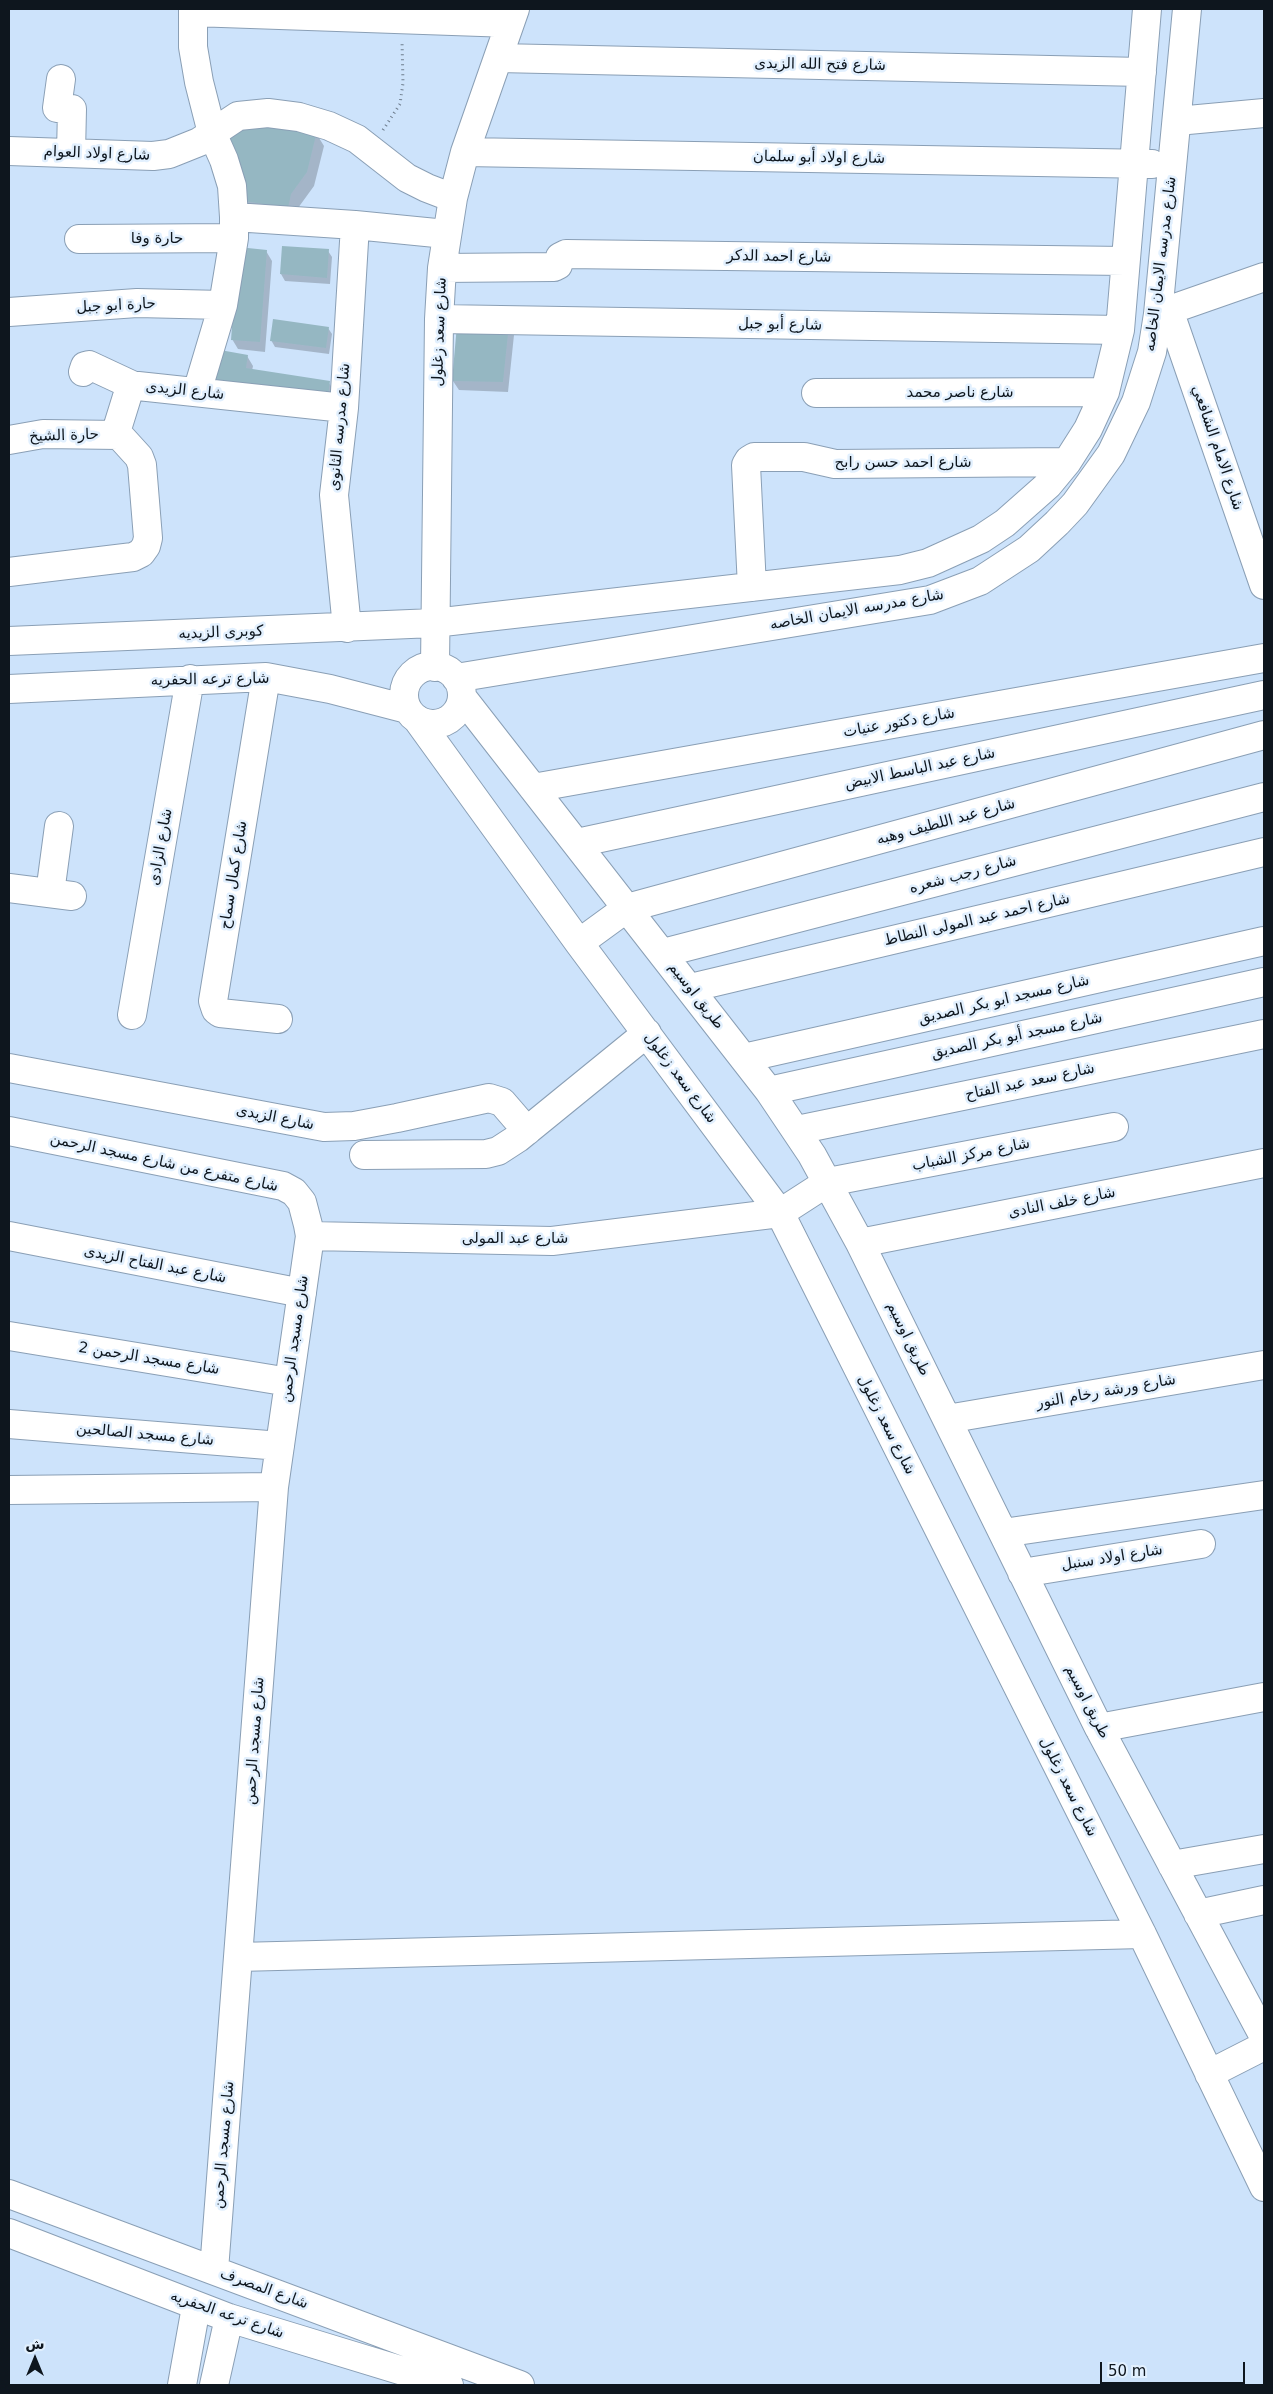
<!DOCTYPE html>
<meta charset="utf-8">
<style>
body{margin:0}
#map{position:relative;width:1273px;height:2394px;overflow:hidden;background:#cde3fb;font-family:"DejaVu Sans","Noto Naskh Arabic",sans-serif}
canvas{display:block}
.frame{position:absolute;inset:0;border:10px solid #0e161e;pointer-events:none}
.north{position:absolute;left:10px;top:2334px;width:50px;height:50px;-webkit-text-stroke:4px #e2f0fe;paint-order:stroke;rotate:0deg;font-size:14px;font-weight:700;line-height:20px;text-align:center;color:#0e161e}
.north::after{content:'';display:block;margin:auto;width:18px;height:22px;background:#0e161e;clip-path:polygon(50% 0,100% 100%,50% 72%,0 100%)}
.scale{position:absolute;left:1100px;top:2362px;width:145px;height:22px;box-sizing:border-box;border:2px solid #0e161e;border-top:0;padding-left:6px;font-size:15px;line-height:18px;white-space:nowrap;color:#0e161e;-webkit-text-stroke:4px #e2f0fe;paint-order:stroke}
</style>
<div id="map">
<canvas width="1273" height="2394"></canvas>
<div class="frame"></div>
<div class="north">ش</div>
<div class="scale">50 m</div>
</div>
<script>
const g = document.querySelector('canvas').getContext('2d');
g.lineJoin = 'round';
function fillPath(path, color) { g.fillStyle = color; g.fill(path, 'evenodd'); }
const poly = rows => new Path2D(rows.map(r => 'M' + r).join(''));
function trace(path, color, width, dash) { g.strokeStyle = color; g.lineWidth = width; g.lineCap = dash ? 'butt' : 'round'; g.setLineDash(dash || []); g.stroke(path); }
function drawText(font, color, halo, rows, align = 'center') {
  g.font = font + ' "DejaVu Sans","Noto Naskh Arabic",sans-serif'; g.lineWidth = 5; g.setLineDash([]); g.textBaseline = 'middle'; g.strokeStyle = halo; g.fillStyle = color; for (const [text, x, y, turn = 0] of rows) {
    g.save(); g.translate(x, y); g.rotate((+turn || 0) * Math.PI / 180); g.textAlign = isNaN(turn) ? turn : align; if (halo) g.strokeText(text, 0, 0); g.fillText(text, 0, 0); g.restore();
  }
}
fillPath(poly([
 [316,133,324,146,314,186,298,208,247,213,239,199],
 [283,248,328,251,332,257,330,284,285,281,281,274],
 [266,251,272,261,265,352,238,349,232,339],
 [508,325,514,335,508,392,459,390,453,381],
 [328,328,332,334,329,354,275,347,271,340],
 [247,356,253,366,252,371,329,383,335,393,332,412,222,395]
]), '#0003');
fillPath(poly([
 [239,118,317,131,307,172,291,194,288,208,238,200,228,136],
 [282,246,329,249,327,278,280,274],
 [238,247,267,250,260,342,231,340],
 [273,319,329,327,326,348,270,341],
 [509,324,503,382,452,381,457,325],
 [220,350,248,355,246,368,330,381,327,403,214,385]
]), '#95b7c2');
const minor = poly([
 [193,9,193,47,199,82,212,133,224,160,232,186,234,217,234,238,223,305,197,392],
 [193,12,510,23],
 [498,58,1142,72],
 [61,79,57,108,72,109,71,153],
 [1177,121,1264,113],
 [9,151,153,156,169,154,199,142,238,116,268,113,299,117,329,126,357,139,407,178,427,188,453,198],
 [465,152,1152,164],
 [234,217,355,225,446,234],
 [79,239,234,238],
 [442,268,554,267,558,265,560,257,566,254,1125,261],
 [1169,310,1264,585],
 [9,312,137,303,223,305],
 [1158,314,1264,277],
 [439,319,1120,330],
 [83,372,85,366,89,365,134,386],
 [816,393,1105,392],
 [9,440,43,434,119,435],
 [9,572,133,557,141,553,146,546,148,538,142,465,139,457,119,435,117,429,130,387,138,386,344,408],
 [752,587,746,465,749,460,754,457,804,457,835,464,1067,462],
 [347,628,334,495,344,408,355,225],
 [9,641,434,623,900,570,928,563,981,539,1005,523,1048,485,1067,462,1088,429,1105,392,1120,330,1147,9],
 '404 695a29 29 0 1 1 58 0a29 29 0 1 1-58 0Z',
 [435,667,439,319,442,268,453,198,465,152,515,9],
 [266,677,213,1001,216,1010,220,1013,278,1019],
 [456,678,930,600,980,581,1029,549,1057,523,1075,504,1111,454,1136,402,1152,352,1158,314,1187,9],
 [9,689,266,677,330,689,407,709],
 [462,697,769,1091,812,1155,860,1243,1099,1728,1264,2037],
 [417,719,579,943,780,1213,1142,1934,1264,2187],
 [533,788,1264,658],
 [577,843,1264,695],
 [9,888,72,896],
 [50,893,59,826],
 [579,943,627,908,1264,735],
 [663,953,1264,797],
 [690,988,1264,852],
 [132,1015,190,679],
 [744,1058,1264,941],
 [9,1068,324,1127,354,1126,397,1118,489,1098,502,1102,527,1131],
 [769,1091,1264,982],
 [797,1130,1264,1034],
 [9,1131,283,1186,294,1192,302,1202,308,1225,310,1236,274,1487,214,2270],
 [364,1155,486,1154,498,1151,518,1138,647,1033],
 [9,1236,302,1293],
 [310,1236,552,1241,780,1213,828,1182,1114,1127],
 [860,1243,1264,1163],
 [9,1336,289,1382],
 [947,1419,1264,1365],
 [9,1424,280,1446],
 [9,1490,274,1487],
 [1003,1533,1264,1495],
 [1022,1573,1201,1544],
 [1099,1728,1264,1697],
 [1172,1865,1264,1849],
 [1198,1914,1264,1900],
 [238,1957,1142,1934],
 [1209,2074,1264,2046],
 [9,2194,520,2385],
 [9,2233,229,2318,449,2385],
 [182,2385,196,2307],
 [214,2385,229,2318]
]);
trace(minor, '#8a9fb5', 30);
trace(poly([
 [383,130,400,104,403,83,402,41]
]), '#6e7d8d', 3, [1, 4]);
trace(minor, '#fff', 28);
drawText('15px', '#0e161e', '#e2f0fe', [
 ["شارع فتح الله الزيدى",820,65,1],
 ["شارع اولاد العوام",97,154,2],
 ["شارع اولاد أبو سلمان",819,158,1],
 ["حارة وفا",157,239],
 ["شارع احمد الدكر",779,257,1],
 ["شارع مدرسه الايمان الخاصه",1161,264,-83],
 ["حارة ابو جبل",116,306,-3],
 ["شارع أبو جبل",780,325,1],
 ["شارع سعد زغلول",440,332,-88],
 ["شارع الزيدى",185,391,6],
 ["شارع ناصر محمد",960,393],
 ["شارع مدرسه الثانوى",340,427,-85],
 ["حارة الشيخ",64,436,-2],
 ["شارع الامام الشافعي",1217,448,71],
 ["شارع احمد حسن رابح",903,463],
 ["شارع مدرسه الايمان الخاصه",857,610,-10],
 ["كوبرى الزيديه",221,633,-2],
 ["شارع ترعه الحفريه",210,680,-1],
 ["شارع دكتور عنيات",899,723,-10],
 ["شارع عبد الباسط الابيض",920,769,-12],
 ["شارع عبد اللطيف وهبه",946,822,-15],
 ["شارع الزادى",161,847,-80],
 ["شارع كمال سماح",234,875,-81],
 ["شارع رجب شعره",963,875,-15],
 ["شارع احمد عبد المولى النطاط",977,920,-13],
 ["طريق اوسيم",696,996,52],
 ["شارع مسجد ابو بكر الصديق",1004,1000,-13],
 ["شارع مسجد أبو بكر الصديق",1017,1036,-12],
 ["شارع سعد زغلول",680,1078,53],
 ["شارع سعد عبد الفتاح",1030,1082,-12],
 ["شارع الزيدى",275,1118,11],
 ["شارع مركز الشباب",971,1155,-11],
 ["شارع متفرع من شارع مسجد الرحمن",164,1163,12],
 ["شارع خلف النادى",1062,1203,-11],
 ["شارع عبد المولى",515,1239],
 ["شارع عبد الفتاح الزيدى",155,1265,11],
 ["شارع مسجد الرحمن",295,1339,-82],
 ["طريق اوسيم",908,1339,64],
 ["شارع مسجد الرحمن 2",149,1359,9],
 ["شارع ورشة رخام النور",1106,1392,-10],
 ["شارع سعد زغلول",886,1425,63],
 ["شارع مسجد الصالحين",145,1435,5],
 ["شارع اولاد سنبل",1112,1558,-9],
 ["طريق اوسيم",1087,1702,63],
 ["شارع مسجد الرحمن",255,1741,-86],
 ["شارع سعد زغلول",1068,1787,63],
 ["شارع مسجد الرحمن",224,2145,-85],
 ["شارع المصرف",264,2289,20],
 ["شارع ترعه الحفريه",227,2315,19]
]);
</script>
